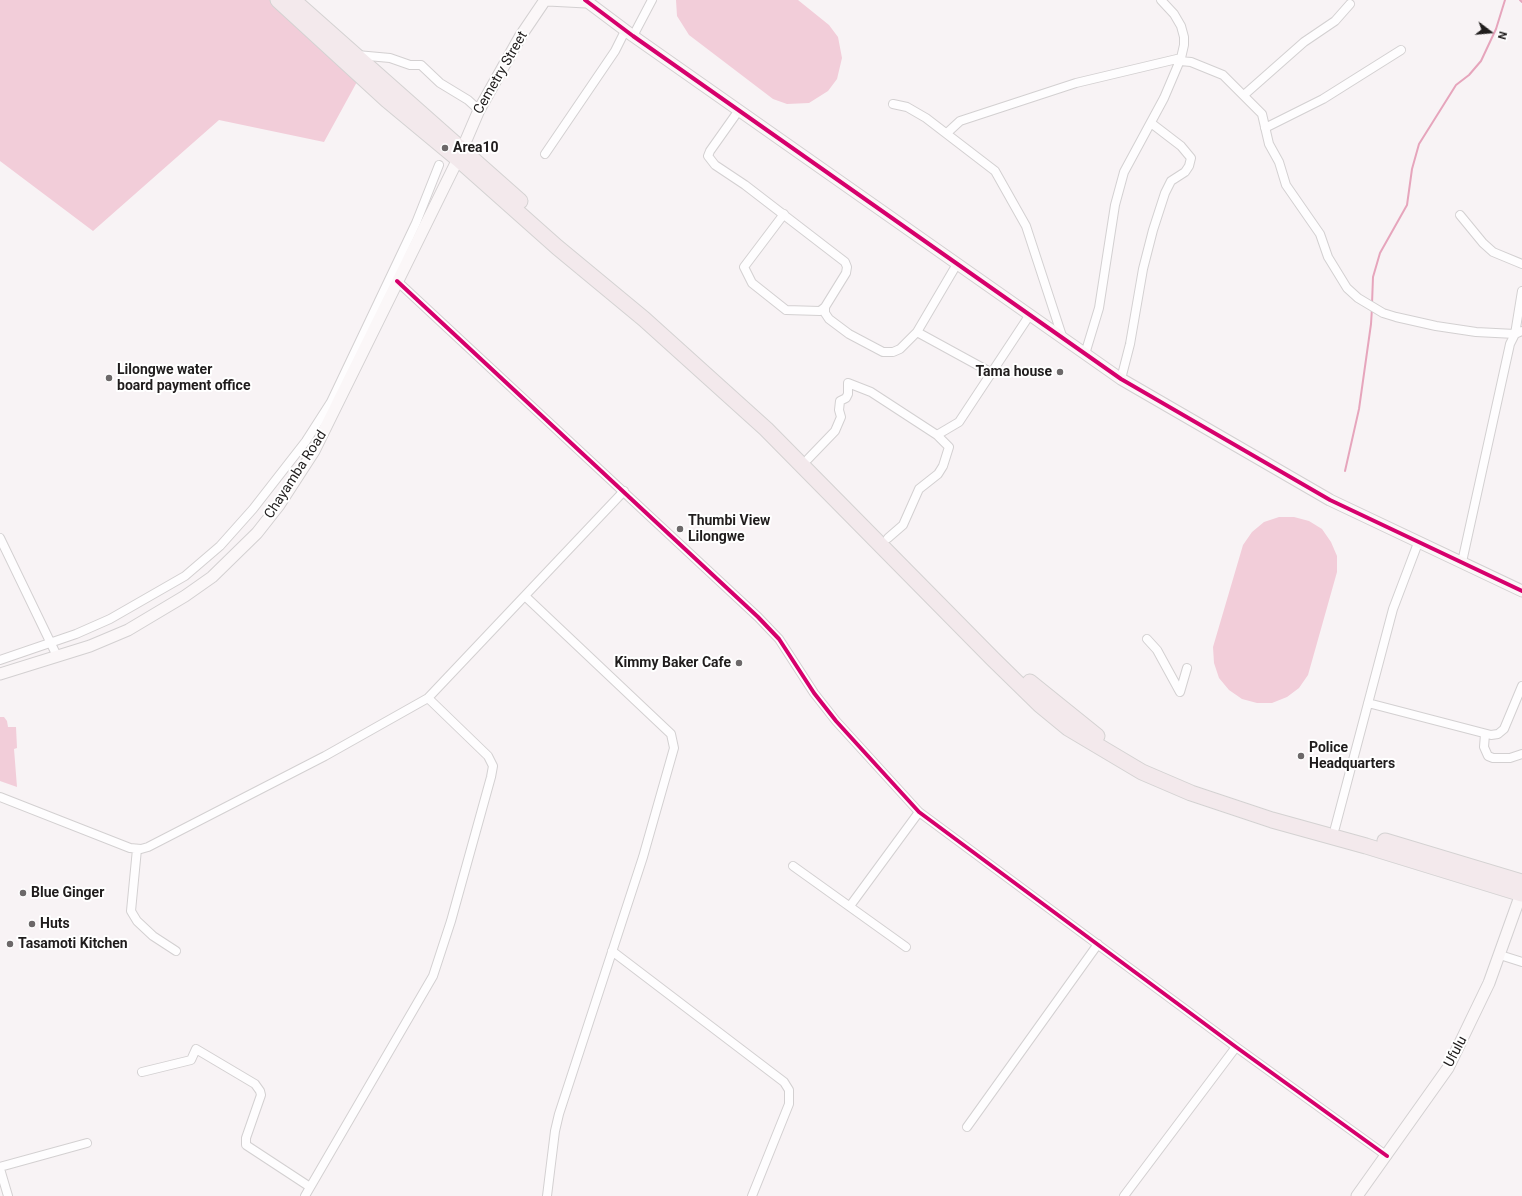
<!DOCTYPE html>
<style>
body{margin:0}
#map{position:relative;width:1522px;height:1196px;overflow:hidden;background:#f8f3f5;font-family:Roboto,sans-serif}
canvas{display:block}
.north{position:absolute;left:1470px;top:12px;width:40px;height:40px;-webkit-text-stroke:3px #fff;paint-order:stroke;rotate:106deg;font-size:11px;font-weight:700;line-height:16px;text-align:center;color:#201d1d}
.north::after{content:'';display:block;margin:auto;width:14px;height:18px;background:#201d1d;clip-path:polygon(50% 0,100% 100%,50% 72%,0 100%)}
</style>
<div id="map">
<canvas width="1522" height="1196"></canvas>
<div class="north">N</div>
</div>
<script>
const g = document.querySelector('canvas').getContext('2d');
g.lineJoin = 'round';
function fillPath(path, color) { g.fillStyle = color; g.fill(path, 'evenodd'); }
const poly = rows => new Path2D(rows.map(r => 'M' + r).join(''));
function trace(path, color, width, dash) { g.strokeStyle = color; g.lineWidth = width; g.lineCap = dash ? 'butt' : 'round'; g.setLineDash(dash || []); g.stroke(path); }
function drawText(font, color, halo, rows, align = 'center') {
  g.font = font + ' Roboto,sans-serif'; g.lineWidth = 4; g.setLineDash([]); g.textBaseline = 'middle'; g.strokeStyle = halo; g.fillStyle = color; for (const [text, x, y, turn = 0] of rows) {
    g.save(); g.translate(x, y); g.rotate((+turn || 0) * Math.PI / 180); g.textAlign = isNaN(turn) ? turn : align; if (halo) g.strokeText(text, 0, 0); g.fillText(text, 0, 0); g.restore();
  }
}
fillPath(poly([
 [0,0,274,0,358,80,324,142,219,120,93,231,0,161],
 [676,0,798,0,829,25,838,37,842,58,837,79,828,91,809,103,787,104,773,99,689,35,677,16],
 [1279,517,1294,517,1309,521,1322,529,1331,542,1337,556,1337,572,1308,675,1299,688,1287,697,1272,703,1257,703,1242,699,1229,690,1219,678,1214,663,1213,647,1243,545,1252,532,1264,522],
 [0,717,4,717,7,721,8,727,16,727,17,748,14,749,17,787,0,781]
]), '#f2cdd9');
trace(poly([
 [1520,0,1522,2],
 [1372,304,1373,277,1380,253,1407,205,1412,169,1419,144,1456,85,1469,75,1481,61,1496,29,1505,0],
 [1345,471,1359,409,1371,324,1372,308]
]), '#e6a5bc', 2);
const street = poly([
 [633,36,652,0],
 [357,55,390,58,410,65,421,65,440,83,468,100,479,110],
 [1180,61,1191,62,1223,75,1262,114,1269,144,1279,162,1286,185,1320,234,1328,257,1347,288,1358,298,1383,313,1396,317,1436,326,1476,332,1515,334,1522,291],
 [1244,95,1304,42,1335,21,1350,4],
 [893,104,907,107,926,118,995,171,1026,226,1063,339],
 [739,110,710,151,708,156,715,165,745,185,845,262,847,267,846,273,825,307,825,313,829,319,849,334,883,352,893,352,900,349,917,332,957,264],
 [1265,128,1323,99,1401,50],
 [947,133,960,121,1076,83,1181,58],
 [545,154,615,51,625,31],
 [784,214,744,267,752,283,786,310,820,311,825,307],
 [1460,215,1483,243,1493,252,1522,264],
 [397,281,758,617,779,639,814,693,836,721,919,812,1236,1047,1387,1156],
 [917,332,992,373],
 [1085,354,1099,308,1115,205,1124,172,1164,98,1181,58,1184,45,1184,37,1181,26,1174,14,1161,0],
 [1121,379,1130,344,1143,269,1153,230,1165,193,1171,181,1185,172,1189,166,1191,158,1181,146,1151,123],
 [808,459,835,431,841,417,839,410,840,401,846,398,848,394,848,383,871,392,937,435,959,422,1029,316],
 [0,538,57,656],
 [888,538,903,525,919,489,938,474,943,466,949,447,937,435],
 [1462,562,1510,344,1515,334,1522,331],
 [526,597,671,734,674,748,643,857,559,1114,555,1131,547,1196],
 [1147,639,1157,650,1180,692,1187,668],
 [0,660,76,634,110,619,185,576,220,546,253,509,306,441,331,402,416,223,439,165],
 [1368,703,1491,735,1498,734,1504,729,1522,686],
 [1485,734,1484,747,1488,756,1493,758,1510,758,1522,754],
 [0,797,130,848,141,849,148,847,325,756,428,698,624,491],
 [1335,828,1393,609,1418,543],
 [137,849,131,911,137,921,153,936,176,951],
 [793,866,906,947],
 [850,906,919,812],
 [612,951,784,1082,789,1090,789,1104,752,1196],
 [1500,955,1522,962],
 [142,1072,191,1060,196,1049,255,1084,260,1091,261,1095,246,1138,246,1145,310,1187],
 [967,1127,1098,944],
 [0,1167,87,1143],
 [0,1169,8,1196],
 [305,1196,433,976,451,921,491,777,493,766,488,756,428,698],
 [1124,1196,1236,1047]
]);
const secondary = poly([
 [548,0,586,2],
 [585,0,633,36,1121,379,1330,500,1522,591],
 [0,674,90,646,128,630,185,596,212,577,257,533,279,505,314,451,458,159,479,110,520,37,545,0],
 [1357,1196,1448,1068,1489,983,1522,891]
]);
const highway = poly([
 [278,0,387,100,458,159,557,247,644,319,766,429,993,659,1040,705,1068,728,1142,772,1191,793,1272,820,1366,846,1522,894],
 [293,0,520,201],
 [1030,682,1097,736],
 [1385,841,1522,882]
]);
trace(street, '#d3d0d1', 10);
trace(secondary, '#d3d0d1', 13);
trace(highway, '#d4d2d2', 17);
trace(street, '#fefdfe', 8);
trace(secondary, '#fbf7f8', 11);
trace(highway, '#f3e9ec', 15);
trace(poly([
 [585,0,633,36,1121,379,1330,500,1522,591],
 [397,281,758,617,779,639,814,693,836,721,919,812,1236,1047,1387,1156]
]), '#d6006c', 4);
for (const [x, y, r, color] of [
 [445,148,4,"#6c6869"],
 [1060,372,4,"#6c6869"],
 [109,378,4,"#6c6869"],
 [680,529,4,"#6c6869"],
 [739,663,4,"#6c6869"],
 [1301,756,4,"#6c6869"],
 [23,893,4,"#6c6869"],
 [32,924,4,"#6c6869"],
 [10,944,4,"#6c6869"]
]) { const dot = new Path2D(); dot.arc(x, y, r, 0, 2 * Math.PI); g.fillStyle = color; g.fill(dot); trace(dot, '#fff', 1.5); }
drawText('14px', '#201d1d', '#fff', [
 ["Cemetry Street",501,73,-60],
 ["Chayamba Road",296,475,-57],
 ["Ufulu",1456,1052,-62]
]);
drawText('bold 14px', '#201d1d', '#fff', [
 ["Area10",453,148],
 ["Lilongwe water",117,370],
 ["board payment office",117,386],
 ["Tama house",1052,372,"right"],
 ["Thumbi View",688,521],
 ["Lilongwe",688,537],
 ["Kimmy Baker Cafe",731,663,"right"],
 ["Police",1309,748],
 ["Headquarters",1309,764],
 ["Blue Ginger",31,893],
 ["Huts",40,924],
 ["Tasamoti Kitchen",18,944]
], 'left');
</script>
